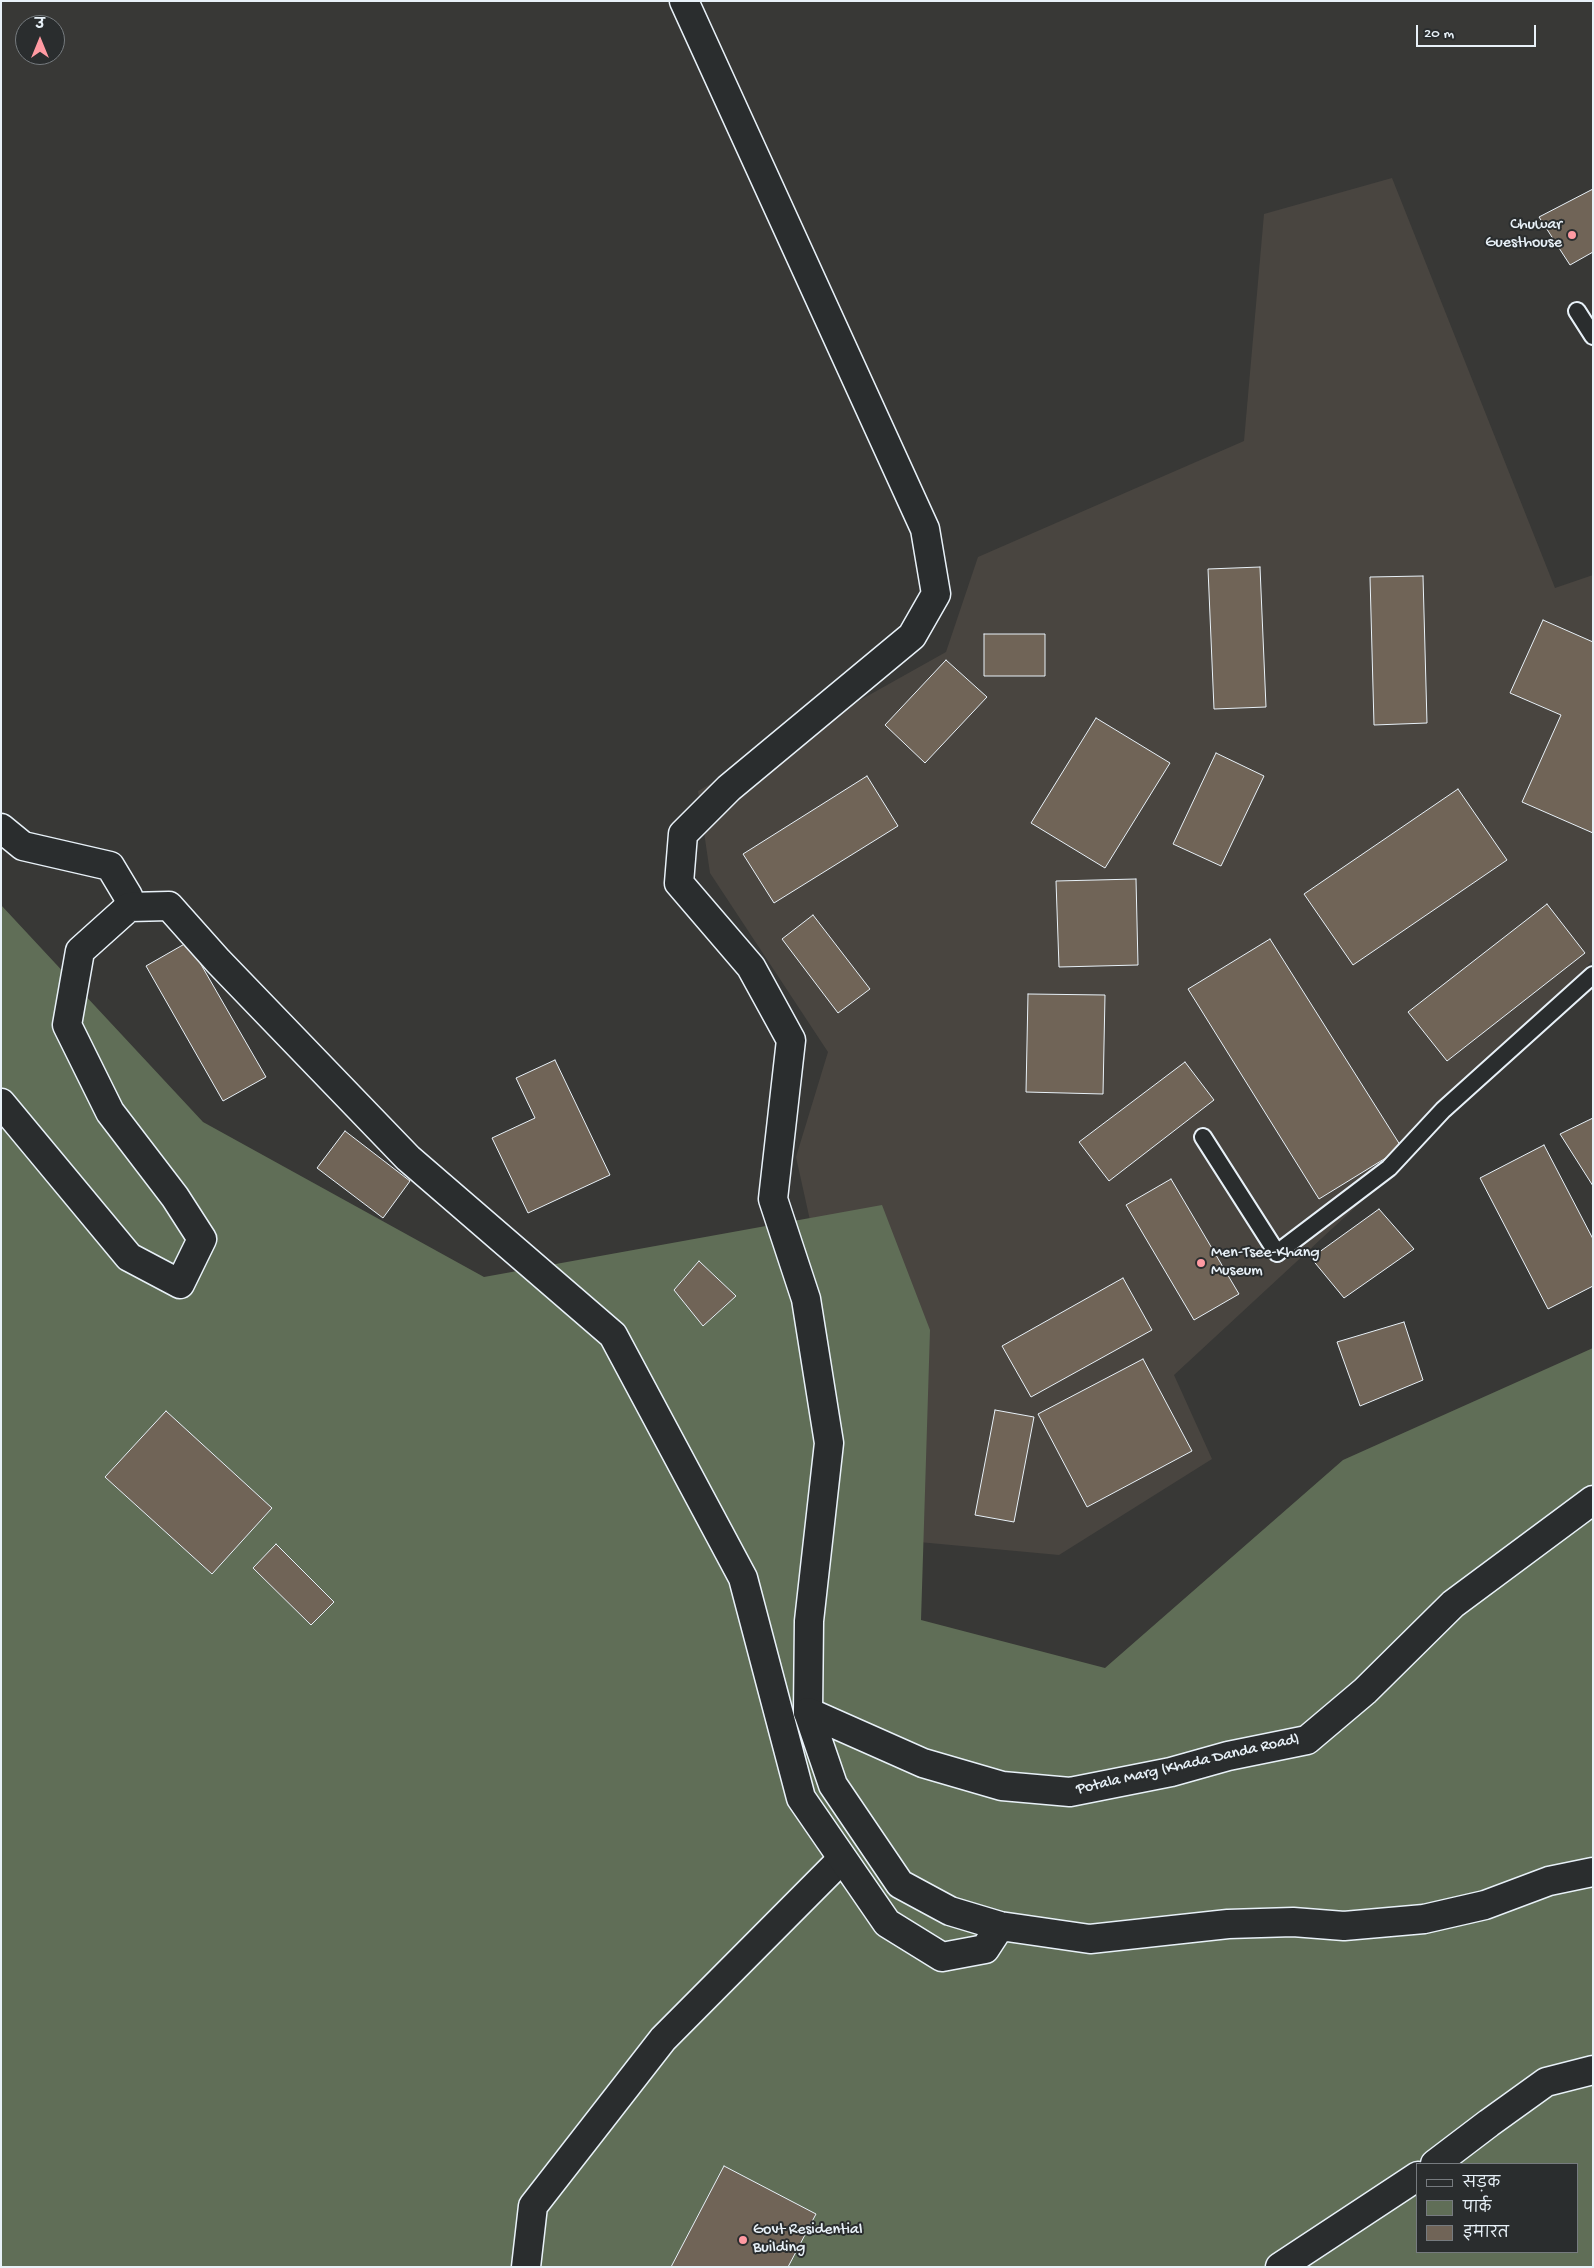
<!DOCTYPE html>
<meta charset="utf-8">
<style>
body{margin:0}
#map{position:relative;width:1594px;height:2268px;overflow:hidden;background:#383836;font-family:"Gochi Hand","Playpen Sans Deva",sans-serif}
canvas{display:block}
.frame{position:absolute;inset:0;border:2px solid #e8f1f8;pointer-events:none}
.legend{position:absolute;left:1416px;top:2163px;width:162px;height:90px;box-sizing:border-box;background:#2a2d2e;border:1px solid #767b7f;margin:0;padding:6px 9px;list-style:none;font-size:15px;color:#e8f1f8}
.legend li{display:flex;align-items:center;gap:10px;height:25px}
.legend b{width:25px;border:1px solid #767b7f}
.north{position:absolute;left:15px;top:15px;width:50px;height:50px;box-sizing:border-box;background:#2a2d2e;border:1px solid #767b7f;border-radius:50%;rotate:0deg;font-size:14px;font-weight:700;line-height:20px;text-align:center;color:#e8f1f8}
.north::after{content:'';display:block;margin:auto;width:18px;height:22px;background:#ff9aa2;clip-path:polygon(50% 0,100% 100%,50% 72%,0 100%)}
.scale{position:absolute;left:1416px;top:25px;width:120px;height:22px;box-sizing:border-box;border:2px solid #e8f1f8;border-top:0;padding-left:6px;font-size:15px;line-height:18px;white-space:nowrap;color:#e8f1f8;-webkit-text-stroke:4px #2a2d2e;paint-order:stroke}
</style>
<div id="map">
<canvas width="1594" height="2268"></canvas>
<div class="frame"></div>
<ul class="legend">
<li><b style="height:6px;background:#2a2d2e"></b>सड़क</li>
<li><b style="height:14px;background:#606e57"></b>पार्क</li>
<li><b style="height:14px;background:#706457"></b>इमारत</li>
</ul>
<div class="north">उ</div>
<div class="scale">20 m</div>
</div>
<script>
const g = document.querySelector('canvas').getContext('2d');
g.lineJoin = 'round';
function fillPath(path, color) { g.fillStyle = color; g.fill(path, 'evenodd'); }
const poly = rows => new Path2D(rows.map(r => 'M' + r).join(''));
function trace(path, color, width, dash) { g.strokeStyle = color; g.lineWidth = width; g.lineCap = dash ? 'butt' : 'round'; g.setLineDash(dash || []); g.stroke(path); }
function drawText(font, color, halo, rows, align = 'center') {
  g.font = font + ' "Gochi Hand",sans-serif'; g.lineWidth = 4; g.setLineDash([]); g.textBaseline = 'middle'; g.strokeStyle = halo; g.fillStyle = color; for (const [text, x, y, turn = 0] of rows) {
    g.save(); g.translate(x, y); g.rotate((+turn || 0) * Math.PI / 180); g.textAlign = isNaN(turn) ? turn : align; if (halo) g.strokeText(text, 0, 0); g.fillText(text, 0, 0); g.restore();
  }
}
fillPath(poly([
 [1392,178,1555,588,1593,575,1593,960,1415,1152,1174,1375,1212,1459,1059,1555,854,1536,840,1356,796,1157,828,1052,710,873,698,791,946,652,978,557,1244,441,1264,214]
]), '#494540');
fillPath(poly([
 [1,905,203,1122,484,1277,882,1205,930,1330,921,1620,1105,1668,1343,1460,1593,1348,1593,2267,1,2267],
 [1418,2164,1578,2164,1578,2252,1418,2252]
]), '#606e57');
const building = poly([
 [1593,189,1593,252,1570,265,1539,217,1593,189],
 [1260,567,1266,707,1214,709,1208,569,1260,567],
 [1423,576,1427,723,1374,725,1370,577,1423,576],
 [1543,620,1593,642,1593,833,1522,802,1561,715,1510,693,1543,620],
 [984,634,1045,634,1045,676,984,676,984,634],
 [946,660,987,697,925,763,885,725,946,660],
 [1096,718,1170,763,1105,868,1031,823,1096,718],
 [1216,753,1264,776,1221,866,1173,844,1216,753],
 [867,776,898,826,774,903,743,854,867,776],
 [1458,789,1507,860,1353,965,1304,894,1458,789],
 [1136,879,1138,965,1059,967,1056,881,1136,879],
 [1547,904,1585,953,1447,1061,1408,1012,1547,904],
 [813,915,870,989,838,1013,782,939,813,915],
 [1270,939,1402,1148,1319,1199,1188,989,1270,939],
 [188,942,266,1077,223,1101,146,966,188,942],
 [1028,994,1105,995,1103,1094,1026,1092,1028,994],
 [555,1060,610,1175,528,1213,492,1138,535,1118,516,1078,555,1060],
 [1185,1062,1214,1100,1109,1181,1079,1142,1185,1062],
 [1593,1118,1593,1186,1560,1134,1593,1118],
 [345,1131,410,1181,383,1218,317,1168,345,1131],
 [1544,1145,1593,1239,1593,1286,1548,1309,1480,1178,1544,1145],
 [1171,1179,1239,1294,1194,1320,1126,1205,1171,1179],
 [1379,1209,1414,1249,1344,1298,1311,1258,1379,1209],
 [699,1261,736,1296,703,1326,674,1290,699,1261],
 [1123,1278,1152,1330,1031,1397,1002,1346,1123,1278],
 [1404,1322,1423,1380,1360,1406,1337,1342,1404,1322],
 [1143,1359,1192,1451,1087,1507,1038,1414,1143,1359],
 [995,1410,1034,1417,1014,1522,975,1515,995,1410],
 [166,1411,272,1508,212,1574,105,1477,166,1411],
 [276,1544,334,1602,311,1625,253,1568,276,1544],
 [724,2166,816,2214,788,2267,671,2267,724,2166]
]);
fillPath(building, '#706457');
trace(building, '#e8f1f8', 1);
const service = poly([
 [1577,311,1593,336],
 [1203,1137,1277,1253,1389,1168,1443,1110,1593,975]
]);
const minor = poly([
 [684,1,925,529,936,594,912,636,729,788,683,834,679,883,751,967,791,1040,773,1199,806,1299,829,1443,809,1621,808,1712],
 [1,828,23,846,110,866,128,896,129,907],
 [526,2267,533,2206,663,2039,842,1859]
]);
const tertiary = poly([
 [1,1103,129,1257,180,1284,202,1239,175,1197,110,1112,67,1025,80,951,129,907,169,906,218,961,408,1158,613,1335,743,1578,801,1798,887,1923,942,1957,985,1949,1000,1926],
 [1593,1500,1453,1604,1365,1691,1307,1740,1228,1756,1171,1772,1070,1792,1002,1786,923,1763,808,1712,833,1785,900,1884,950,1911,1000,1926,1090,1939,1228,1924,1293,1922,1344,1926,1424,1919,1485,1905,1549,1881,1593,1872],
 [1435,2164,1489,2123,1546,2082,1593,2070],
 [1280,2267,1418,2176]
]);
trace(service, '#e8f1f8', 20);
trace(minor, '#e8f1f8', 31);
trace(tertiary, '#e8f1f8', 31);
trace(service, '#2a2d2e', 16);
trace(minor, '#2a2d2e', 28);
trace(tertiary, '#2a2d2e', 28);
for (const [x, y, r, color] of [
 [1572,235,5,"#ff9aa2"],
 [1201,1263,5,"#ff9aa2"],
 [743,2240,5,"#ff9aa2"]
]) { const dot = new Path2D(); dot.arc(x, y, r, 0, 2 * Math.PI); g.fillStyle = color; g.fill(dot); trace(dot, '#2a2d2e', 2); }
drawText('16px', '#e8f1f8', '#2a2d2e', [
 ["Chuwar",1562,226,"right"],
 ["Guesthouse",1562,244,"right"],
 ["Men-Tsee-Khang",1211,1254],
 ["Museum",1211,1272],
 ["Govt Residential",753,2231],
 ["Building",753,2249]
], 'left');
drawText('16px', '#e8f1f8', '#2a2d2e', [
 ["Potala Marg (Khada Danda Road)",1188,1765,-13]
]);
</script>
